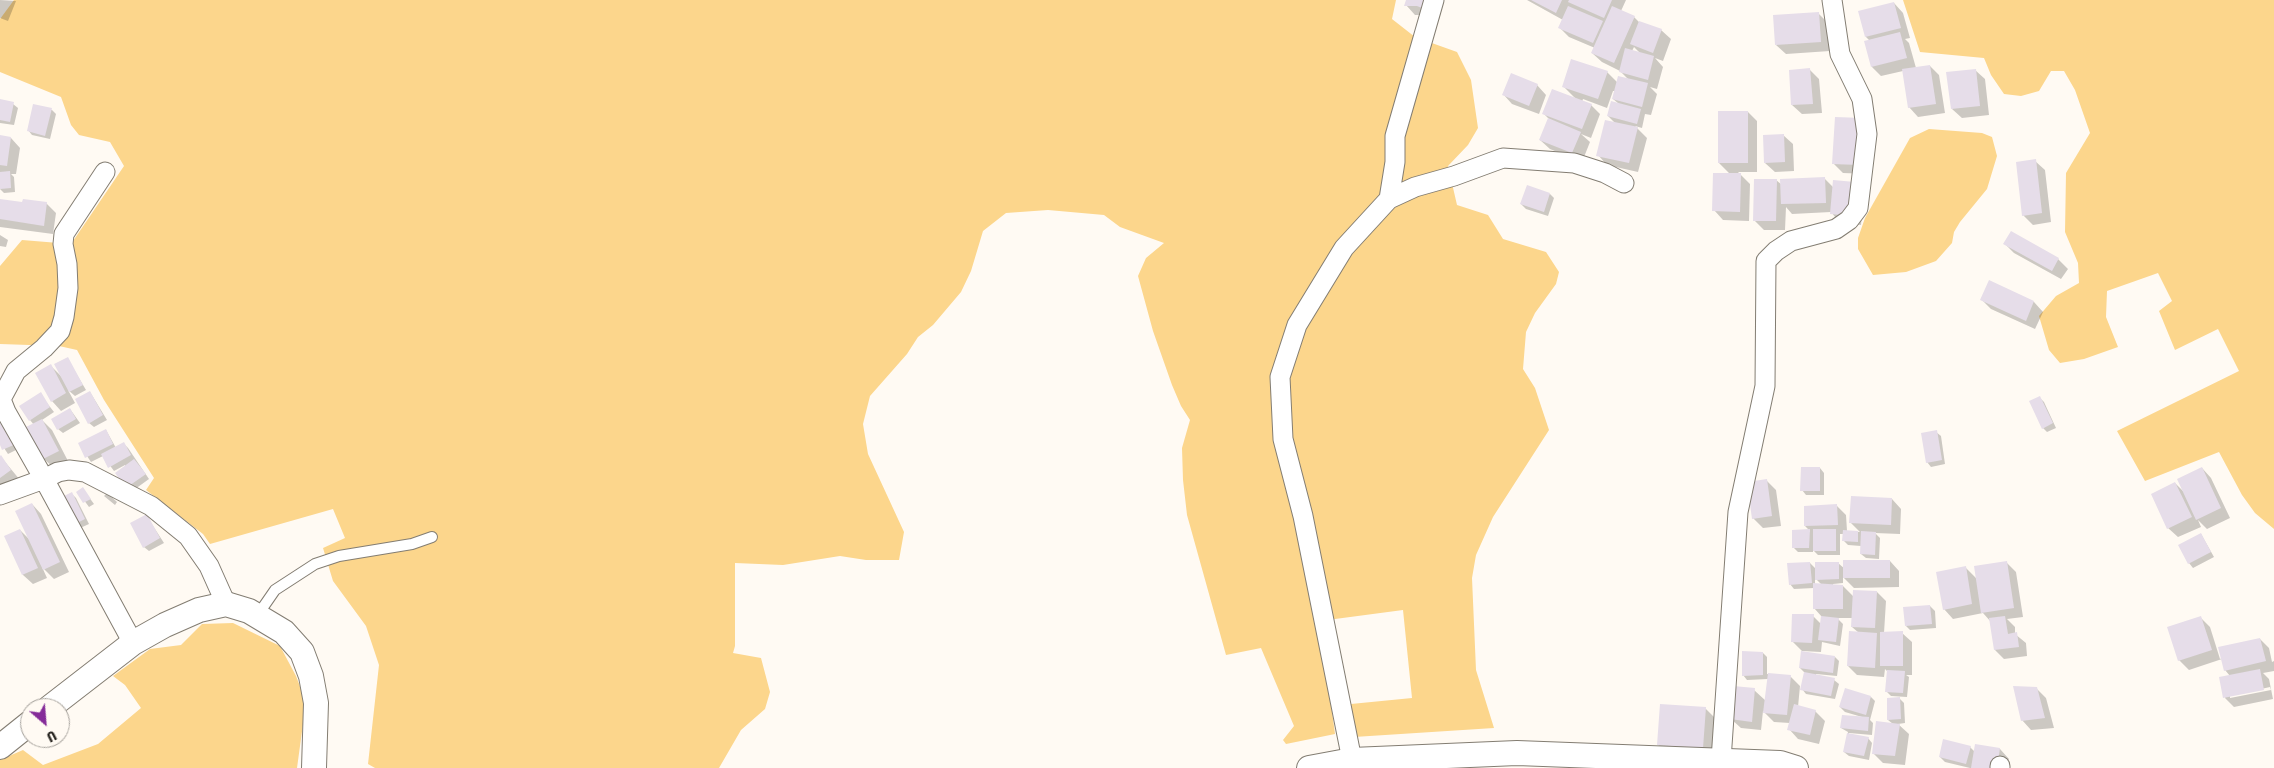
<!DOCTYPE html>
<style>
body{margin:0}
#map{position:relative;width:2274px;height:768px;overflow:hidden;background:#fffaf3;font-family:"Fira Sans Condensed",sans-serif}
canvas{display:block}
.north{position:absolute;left:20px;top:698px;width:50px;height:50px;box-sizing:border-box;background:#fffaf3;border:1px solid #a5a19b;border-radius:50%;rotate:153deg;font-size:14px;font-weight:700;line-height:20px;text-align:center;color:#1e1b17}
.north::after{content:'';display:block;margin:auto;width:18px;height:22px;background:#852c99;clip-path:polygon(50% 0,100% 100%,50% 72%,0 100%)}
</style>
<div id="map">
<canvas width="2274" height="768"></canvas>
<div class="north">U</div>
</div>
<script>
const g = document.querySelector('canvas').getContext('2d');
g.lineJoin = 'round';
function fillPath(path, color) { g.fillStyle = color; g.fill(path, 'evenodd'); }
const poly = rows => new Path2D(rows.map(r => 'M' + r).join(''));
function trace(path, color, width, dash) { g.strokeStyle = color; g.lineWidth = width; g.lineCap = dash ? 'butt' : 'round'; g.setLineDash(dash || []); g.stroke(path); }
fillPath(poly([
 [14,0,1396,0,1392,19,1415,37,1457,52,1471,80,1478,128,1468,145,1448,166,1457,205,1488,215,1503,239,1546,252,1559,272,1556,284,1535,313,1526,332,1523,369,1535,388,1549,430,1493,517,1476,555,1472,578,1476,670,1494,728,1354,737,1351,704,1412,698,1403,610,1320,621,1335,734,1286,744,1283,740,1294,726,1261,648,1226,655,1187,515,1183,480,1182,448,1190,420,1181,406,1172,385,1153,331,1138,276,1146,258,1164,243,1120,227,1104,215,1048,210,1006,213,983,231,971,271,961,292,933,325,918,337,907,354,870,396,863,424,868,454,904,532,899,560,866,560,840,556,783,565,735,563,735,646,733,653,761,658,770,692,765,709,741,730,719,768,375,768,368,764,379,665,366,626,333,581,323,548,345,538,333,509,210,544,203,534,146,490,154,478,104,400,77,350,59,346,0,344,0,266,22,240,71,244,124,166,110,142,79,135,71,125,61,97,0,72,0,19],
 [1903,0,2274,0,2274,529,2255,513,2242,495,2219,452,2145,481,2117,431,2239,371,2218,329,2175,350,2159,311,2172,301,2158,273,2107,291,2106,317,2118,347,2084,359,2060,363,2049,350,2039,316,2056,296,2079,283,2078,263,2065,232,2066,173,2090,133,2075,90,2064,71,2051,71,2039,91,2021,96,2004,94,1991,75,1984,58,1920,52],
 [1929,129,1982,133,1992,137,1997,156,1987,189,1960,222,1954,232,1952,243,1936,261,1906,272,1873,275,1858,249,1858,238,1865,218,1910,138],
 [233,623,280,646,296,676,306,702,297,768,0,768,0,760,23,750,43,765,98,744,141,708,125,685,113,676,150,649,181,645,202,624]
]), '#fcd68c');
fillPath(poly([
 [0,0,16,1,8,21,0,18],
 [1407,0,1444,0,1439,20,1428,15,1415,15,1406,5],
 [1527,0,1626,0,1621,11,1634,17,1640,23,1661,30,1671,39,1663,61,1655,58,1663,67,1657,89,1650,87,1657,94,1651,115,1645,114,1642,128,1635,126,1647,138,1638,172,1607,165,1598,155,1616,124,1608,116,1619,104,1613,99,1615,91,1613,91,1607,108,1583,99,1582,102,1591,105,1600,114,1591,138,1581,134,1590,142,1582,162,1550,149,1540,140,1549,119,1544,114,1576,99,1563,86,1607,72,1617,82,1629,80,1620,71,1602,62,1592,53,1595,48,1569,37,1560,28,1563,20],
 [1634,47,1641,54,1632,51],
 [1894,3,1903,13,1910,38,1905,39,1909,43,1916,68,1930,66,1939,75,1945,113,1918,117,1909,107,1903,71,1881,76,1872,67,1870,41,1866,37,1860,12],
 [1818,13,1828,23,1830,51,1786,54,1776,45],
 [1810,70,1819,79,1822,113,1802,114,1792,105],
 [1975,70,1985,79,1989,115,1962,118,1952,109],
 [1537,85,1546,95,1539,114,1512,104,1503,94],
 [0,101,13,104,18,108,14,125,0,123],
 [34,105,52,110,56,114,50,139,32,135,28,130],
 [1748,112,1757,121,1757,172,1738,172,1750,184,1749,221,1723,220,1714,210,1730,174,1719,163],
 [1836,118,1869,174,1843,173,1833,163],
 [1783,135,1793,144,1794,171,1775,172,1765,163],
 [0,137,11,138,20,148,16,174,11,174,14,177,15,192,4,193,0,189],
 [2035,161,2045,170,2051,222,2033,225,2023,215],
 [1825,179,1834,188,1864,193,1861,225,1840,223,1831,212,1792,214,1786,207,1785,230,1764,230,1754,220,1776,180,1782,185],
 [1550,194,1554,198,1548,216,1526,209,1521,204],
 [0,200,23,204,46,203,56,213,53,234,0,227],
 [2011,233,2058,259,2068,269,2061,279,2014,253,2005,244],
 [0,235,8,240,6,247,0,246],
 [1990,282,2034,302,2043,312,2035,329,1991,309,1981,299],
 [67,358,86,390,75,396,68,390,75,403,61,411,52,401,50,365,62,377],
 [90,392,107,420,94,427,89,423],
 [40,394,54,412,42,420,52,430,68,461,54,468,44,459,28,428,34,425,30,420],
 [2040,398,2044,402,2056,428,2047,432,2043,428],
 [70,409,80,423,63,433,58,429],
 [0,416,20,448,8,454,0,442],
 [106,430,116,448,124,444,128,448,149,479,131,492,125,465,114,471,103,456,91,462,79,444],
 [1936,432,1941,436,1945,464,1931,467,1927,462],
 [1,457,20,480,0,494,0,458],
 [1820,468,1824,473,1824,495,1806,495,1802,490],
 [2202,468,2211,478,2230,518,2207,529,2198,520,2201,527,2178,537,2168,528,2175,483,2184,492],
 [1767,481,1776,490,1781,526,1763,528,1753,518],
 [83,489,94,504,89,507,78,492],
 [107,493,117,502,115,505,104,496],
 [72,494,76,498,89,524,78,529],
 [1892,499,1901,509,1900,534,1875,533,1880,538,1879,559,1866,558,1861,554,1861,546,1848,545,1844,541,1844,534,1840,534,1840,555,1818,555,1813,550,1813,552,1798,552,1793,547,1810,531,1805,526,1837,506,1846,515,1847,531,1860,532,1851,523],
 [32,504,41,514,69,572,54,579,42,567,47,578,33,584,23,575,6,537,20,530,30,540],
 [146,515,164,543,149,551,144,547],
 [2201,534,2214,557,2193,568,2189,563],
 [1890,561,1899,571,1899,587,1854,588,1843,577,1843,583,1833,584,1833,586,1843,586,1854,597,1877,592,1886,601,1884,633,1902,633,1912,642,1912,675,1906,675,1909,677,1907,697,1891,696,1887,692,1888,672,1885,669,1884,677,1857,675,1848,666,1859,633,1852,627,1853,618,1837,618,1843,624,1840,646,1822,642,1821,652,1802,651,1792,641,1813,616,1821,624,1822,617,1814,608,1814,588,1794,589,1790,584,1810,563,1817,570,1838,563,1845,569],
 [1815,578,1822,585,1815,585],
 [2006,562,2016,572,2023,617,2007,619,2015,627,2015,634,2026,643,2027,656,2004,659,1995,650,1991,622,1983,613,1953,619,1944,609,1965,567,1977,579],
 [1930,606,1935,611,1936,628,1910,630,1906,626],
 [2200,617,2210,627,2220,659,2260,639,2269,648,2272,662,2274,661,2274,671,2263,673,2269,679,2273,699,2234,707,2225,698,2230,676,2225,670,2222,659,2189,670,2179,660],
 [2270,687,2271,690,2230,698,2230,696],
 [1763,653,1767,657,1767,674,1790,676,1800,686,1798,707,1815,711,1825,721,1819,744,1798,739,1789,729,1790,723,1774,722,1763,711,1761,730,1741,728,1731,719,1754,690,1766,701,1768,679,1747,680,1743,675],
 [1835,657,1839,661,1837,676,1816,674,1816,676,1834,680,1839,684,1835,699,1806,694,1802,689,1805,673,1800,668],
 [2036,688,2046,698,2054,728,2031,730,2022,720],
 [1871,697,1875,701,1870,720,1873,723,1872,735,1849,733,1849,734,1868,738,1872,743,1869,760,1849,756,1844,752,1848,732,1841,728,1862,717,1845,712,1840,707],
 [1900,699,1904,703,1905,723,1898,724,1909,734,1905,765,1883,763,1873,753,1893,724,1888,720],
 [1705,708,1715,718,1713,757,1668,754,1658,745],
 [1970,747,1975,752,2000,749,2009,759,2007,768,1970,768,1945,762,1940,757]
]), '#0003');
fillPath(poly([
 [1406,0,1432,0,1430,11,1417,6,1404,6],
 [1531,0,1562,0,1556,13],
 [1569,0,1612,0,1604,18,1568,2],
 [1894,2,1901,28,1865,37,1858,11],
 [1568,6,1603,21,1593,43,1558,28],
 [1612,6,1635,16,1614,63,1591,53],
 [1819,12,1821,42,1775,45,1773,15],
 [1639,21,1662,29,1653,53,1630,44],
 [1900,32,1907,58,1871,67,1864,41],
 [1625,48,1654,56,1648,80,1619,72],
 [1571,59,1608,71,1598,99,1562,87],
 [1930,65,1936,104,1908,108,1902,69],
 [1810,68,1813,104,1791,105,1789,70],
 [1976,69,1980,106,1951,109,1946,72],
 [1511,73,1538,84,1529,106,1502,95],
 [1618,76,1648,83,1642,107,1612,99],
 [1552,89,1592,104,1582,129,1542,114],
 [0,99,14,102,10,122,0,120],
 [1611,101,1641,109,1637,124,1607,116],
 [33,104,52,108,45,136,27,131],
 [1718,111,1748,111,1748,163,1718,163],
 [1835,117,1863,118,1860,165,1832,164],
 [1548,118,1581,132,1572,153,1539,140],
 [1605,120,1638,127,1629,163,1596,156],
 [1784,134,1785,162,1764,163,1763,135],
 [0,135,11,137,7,166,0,165],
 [2036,159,2042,213,2022,216,2016,162],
 [10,171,11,188,0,189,0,172],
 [1713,173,1741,173,1740,212,1712,211],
 [1825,177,1826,203,1781,204,1780,179],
 [1754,179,1777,179,1776,221,1753,221],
 [1833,180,1855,182,1852,216,1830,214],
 [1527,185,1550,193,1544,212,1520,204],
 [0,199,22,202,23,199,47,202,44,226,0,219],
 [2011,231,2059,258,2052,271,2003,244],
 [1989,280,2034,301,2026,321,1980,300],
 [68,357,83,385,69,392,54,364],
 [51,364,66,393,51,402,35,373],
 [90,391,103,415,88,424,75,399],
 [41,392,50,407,29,421,19,406],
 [2040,396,2053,423,2042,429,2029,401],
 [70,408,76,419,57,430,51,419],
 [0,415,16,444,2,450,0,445],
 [42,419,59,451,43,459,26,427],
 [106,429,113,444,85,458,78,443],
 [1937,430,1942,460,1926,463,1921,433],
 [124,442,131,455,108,468,101,454],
 [1,455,11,470,0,478,0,456],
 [134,459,146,474,126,488,115,473],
 [1801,467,1820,467,1820,491,1800,491],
 [2202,467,2221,508,2196,520,2177,479],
 [1767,479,1772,516,1752,519,1747,482],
 [2175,482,2192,517,2167,529,2151,494],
 [83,487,91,499,83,503,76,492],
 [72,492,85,519,73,525,60,498],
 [1851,496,1892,498,1891,525,1849,523],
 [32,503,60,562,43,570,15,511],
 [1837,504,1838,525,1804,526,1804,506],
 [147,514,160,538,143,548,130,523],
 [20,529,38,568,22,575,4,536],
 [1810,529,1809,548,1792,548,1792,530],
 [1813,529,1836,529,1836,551,1813,551],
 [1843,530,1858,531,1858,542,1842,541],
 [1861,531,1876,532,1875,555,1860,554],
 [2201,533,2211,552,2188,564,2178,545],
 [1843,560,1890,560,1890,578,1843,578],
 [2007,561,2014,608,1981,613,1974,566],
 [1810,562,1812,583,1789,585,1787,563],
 [1815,562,1839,562,1839,579,1815,580],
 [1966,566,1972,604,1943,610,1936,572],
 [1813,583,1843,585,1843,609,1813,609],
 [1853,590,1877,591,1875,628,1851,627],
 [1930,605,1932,624,1905,626,1903,607],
 [1792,614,1814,614,1812,643,1791,642],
 [1821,616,1839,618,1836,642,1818,640],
 [2005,616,2008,634,2017,632,2019,647,1994,650,1989,618],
 [2201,616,2212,650,2178,661,2167,627],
 [1849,631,1877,633,1875,668,1847,666],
 [1903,631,1903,666,1880,666,1880,632],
 [2260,638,2266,661,2224,671,2218,647],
 [1742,651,1763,652,1763,675,1742,676],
 [1801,651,1835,656,1833,673,1799,668],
 [2260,669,2264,690,2223,698,2219,677],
 [1887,670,1905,671,1903,693,1885,692],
 [1804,672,1835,678,1831,696,1800,690],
 [1768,673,1791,675,1787,715,1763,713],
 [1733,686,1755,688,1752,722,1730,719],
 [2013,686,2037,687,2045,718,2021,721],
 [1845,688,1871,696,1866,715,1839,707],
 [1900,697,1901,719,1887,720,1887,698],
 [1660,704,1706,707,1703,748,1657,745],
 [1794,704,1816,710,1810,735,1787,730],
 [1842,715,1869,717,1868,731,1840,728],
 [1876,721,1900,724,1895,756,1872,754],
 [1847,733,1869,737,1864,756,1843,752],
 [1943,739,1971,746,1966,764,1939,757],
 [1975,744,2000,748,1997,768,1971,768]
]), '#e6dde9');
const service = poly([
 [257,616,275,590,315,564,339,556,412,544,432,537]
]);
const minor = poly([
 [1389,199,1395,162,1395,136,1434,0],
 [0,397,6,412,44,479,58,472,69,470,85,472,151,506,188,536,209,566,226,604],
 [1,399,16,371,44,348,60,331,64,317,68,288,67,264,63,244,64,234,105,172],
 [0,495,44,479,133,643],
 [1352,760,1303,516,1283,439,1280,377,1297,325,1344,248,1389,199,1415,187,1454,176,1503,158,1574,163,1605,173,1624,183],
 [1721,760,1738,512,1765,386,1766,261,1776,251,1791,241,1836,229,1849,220,1858,208,1867,134,1862,99,1840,54,1832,0],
 [2000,768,2000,766]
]);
const tertiary = poly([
 [49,708,133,643,165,625,199,610,226,604,249,611,284,632,302,652,311,676,316,703,314,768],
 [0,747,30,723],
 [1309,768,1352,760,1517,753,1780,763,1796,768]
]);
trace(service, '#837d72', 12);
trace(minor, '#837d72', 21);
trace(tertiary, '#837d72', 26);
trace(service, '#fff', 10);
trace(minor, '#fff', 19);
trace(tertiary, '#fff', 24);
</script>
